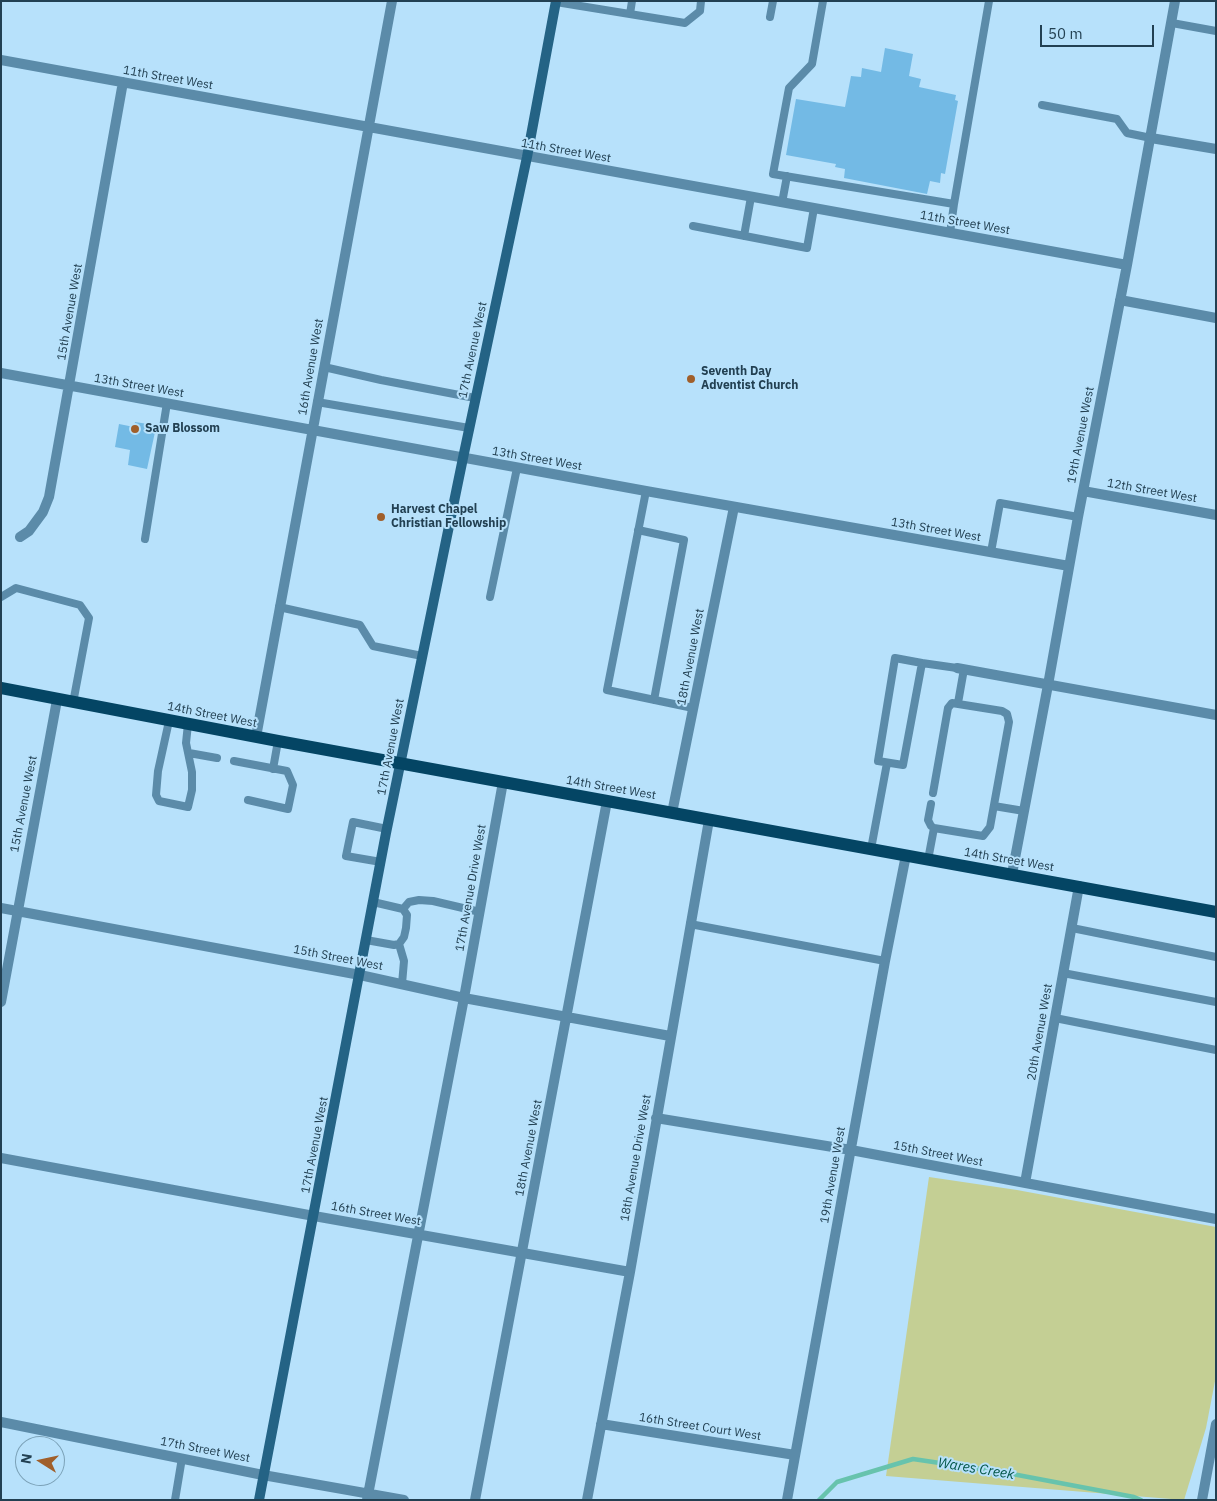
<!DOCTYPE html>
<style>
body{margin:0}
#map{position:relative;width:1217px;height:1501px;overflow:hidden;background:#b7e1fb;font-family:"IBM Plex Sans",sans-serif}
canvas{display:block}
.frame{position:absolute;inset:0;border:2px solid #224052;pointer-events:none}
.north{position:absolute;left:15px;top:1436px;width:50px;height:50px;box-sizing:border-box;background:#b7e1fb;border:1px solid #7ba1b7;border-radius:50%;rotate:280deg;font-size:14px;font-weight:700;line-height:20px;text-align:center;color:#224052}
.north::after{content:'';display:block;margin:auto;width:18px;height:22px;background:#a05f2b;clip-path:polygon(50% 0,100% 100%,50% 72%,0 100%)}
.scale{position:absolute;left:1040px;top:25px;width:114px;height:22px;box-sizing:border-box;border:2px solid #224052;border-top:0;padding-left:6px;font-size:15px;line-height:18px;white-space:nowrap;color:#224052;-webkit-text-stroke:4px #b7e1fb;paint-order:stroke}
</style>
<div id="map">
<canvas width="1217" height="1501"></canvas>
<div class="frame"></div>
<div class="north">N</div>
<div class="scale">50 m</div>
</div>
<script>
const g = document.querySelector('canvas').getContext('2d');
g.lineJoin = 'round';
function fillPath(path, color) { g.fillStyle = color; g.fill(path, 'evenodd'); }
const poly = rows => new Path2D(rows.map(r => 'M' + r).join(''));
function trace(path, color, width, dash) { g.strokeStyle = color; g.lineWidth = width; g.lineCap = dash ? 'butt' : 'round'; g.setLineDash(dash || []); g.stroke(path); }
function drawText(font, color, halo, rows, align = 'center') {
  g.font = font + ' "IBM Plex Sans",sans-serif'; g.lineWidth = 4; g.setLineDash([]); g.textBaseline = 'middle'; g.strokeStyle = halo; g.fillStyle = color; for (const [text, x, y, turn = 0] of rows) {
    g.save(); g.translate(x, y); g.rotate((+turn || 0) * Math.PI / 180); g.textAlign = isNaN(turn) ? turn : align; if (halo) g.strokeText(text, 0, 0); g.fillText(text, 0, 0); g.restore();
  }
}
fillPath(poly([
 [929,1177,1017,1190,1216,1227,1216,1376,1206,1428,1184,1500,886,1476]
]), '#c4cf94');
trace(poly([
 [819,1500,837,1482,913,1459,1007,1473,1134,1497,1141,1500]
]), '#67c3ad', 4.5);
fillPath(poly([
 [885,48,913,54,909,76,921,79,919,87,956,95,955,100,958,101,945,174,941,173,940,183,930,181,927,194,844,178,845,169,835,167,836,164,786,155,796,99,845,107,851,76,861,77,862,68,881,72],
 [135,422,148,424,147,430,155,432,147,469,128,465,130,450,115,447,119,424,134,427]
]), '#73bae5');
trace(poly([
 [823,1,812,64,789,88,773,174,954,204,989,1],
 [556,2,685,23,700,11,701,1],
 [630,14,632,1],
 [770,17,773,1],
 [1172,23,1216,31],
 [1042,105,1117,119,1127,133,1151,138],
 [782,203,787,176],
 [693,226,807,248,814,208],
 [950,233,954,204],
 [744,236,751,197],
 [324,367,381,380,475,398],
 [317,402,469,428],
 [646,491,607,690,693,708],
 [638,530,684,540,654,700],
 [145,539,167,403],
 [991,552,1000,503,1078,517],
 [1,597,16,588,80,605,89,618,73,703],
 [490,597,517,468],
 [279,607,360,625,373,646,422,656],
 [895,658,922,663,903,765,878,761,895,658],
 [922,663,957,668],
 [958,703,964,669],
 [169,721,158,771,156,795,159,801,188,807,192,790,192,772,186,743,188,724],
 [189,753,217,758],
 [234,761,287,771,293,785,288,809,248,800],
 [273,769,278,741],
 [931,804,928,820,931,826,934,828],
 [994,806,1024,811],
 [871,849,887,763],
 [928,860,934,828,983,836,990,827,1009,722,1007,714,1002,711,952,703,948,708,933,793],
 [381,862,346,856,353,822,387,829],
 [403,909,409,902,419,900,433,901,480,912],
 [690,924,885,961],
 [1072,928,1216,957],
 [366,940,394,945,399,944,404,937,406,928,407,915,403,909,373,902],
 [399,944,404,961,402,984],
 [1063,973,1216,1002],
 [1055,1018,1216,1050],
 [175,1500,182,1458]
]), '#5b8ba9', 8);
trace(poly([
 [1,60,1127,265],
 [1151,138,1216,149],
 [1120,300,1216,318],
 [1,373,646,491,1069,566],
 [1083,491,1216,515],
 [20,537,29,531,43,512,49,497,123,82],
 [957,668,1216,715],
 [256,737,392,1],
 [672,813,734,507],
 [1012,874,1048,685,1078,517,1127,265,1175,1],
 [1,908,360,975,464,998,670,1036],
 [1,1002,57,700],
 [656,1118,851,1150,1216,1219],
 [1,1158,314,1216,630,1272],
 [1025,1183,1079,886],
 [1,1422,263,1475,404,1500],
 [601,1424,795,1455],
 [367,1500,464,998,503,782],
 [475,1500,607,801],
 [587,1500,630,1272,709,820],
 [787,1500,885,961,906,855],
 [1202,1500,1216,1424]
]), '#5b8ba9', 10);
trace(poly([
 [259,1500,386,833,463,458,527,157,556,1]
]), '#246385', 10);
trace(poly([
 [1,688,278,741,1216,912]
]), '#044564', 12);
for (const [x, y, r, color] of [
 [691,379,5,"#a05f2b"],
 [135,429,5,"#a05f2b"],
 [381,517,5,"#a05f2b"]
]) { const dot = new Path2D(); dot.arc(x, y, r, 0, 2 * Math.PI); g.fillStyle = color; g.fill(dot); trace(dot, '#b7e1fb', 2); }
drawText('12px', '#224052', '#b7e1fb', [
 ["11th Street West",168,78,10],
 ["11th Street West",566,151,10],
 ["11th Street West",965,223,10],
 ["15th Avenue West",70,312,-80],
 ["17th Avenue West",473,350,-78],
 ["16th Avenue West",311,367,-80],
 ["13th Street West",139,386,10],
 ["19th Avenue West",1081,435,-79],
 ["13th Street West",537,459,10],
 ["12th Street West",1152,491,10],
 ["13th Street West",936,530,10],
 ["18th Avenue West",691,657,-79],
 ["14th Street West",212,715,11],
 ["17th Avenue West",391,747,-79],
 ["14th Street West",611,788,10],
 ["15th Avenue West",24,804,-79],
 ["14th Street West",1009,860,10],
 ["17th Avenue Drive West",471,888,-80],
 ["15th Street West",338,958,11],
 ["20th Avenue West",1040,1032,-80],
 ["17th Avenue West",315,1145,-79],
 ["18th Avenue West",529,1148,-79],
 ["15th Street West",938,1154,11],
 ["18th Avenue Drive West",636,1158,-80],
 ["19th Avenue West",833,1175,-80],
 ["16th Street West",376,1214,10],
 ["16th Street Court West",700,1427,9],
 ["17th Street West",205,1450,11]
]);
drawText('bold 12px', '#224052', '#b7e1fb', [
 ["Seventh Day",701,372],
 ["Adventist Church",701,386],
 ["Saw Blossom",145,429],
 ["Harvest Chapel",391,510],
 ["Christian Fellowship",391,524]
], 'left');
drawText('italic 14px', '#025547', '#b7e1fb', [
 ["Wares Creek",976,1469,9]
]);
</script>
